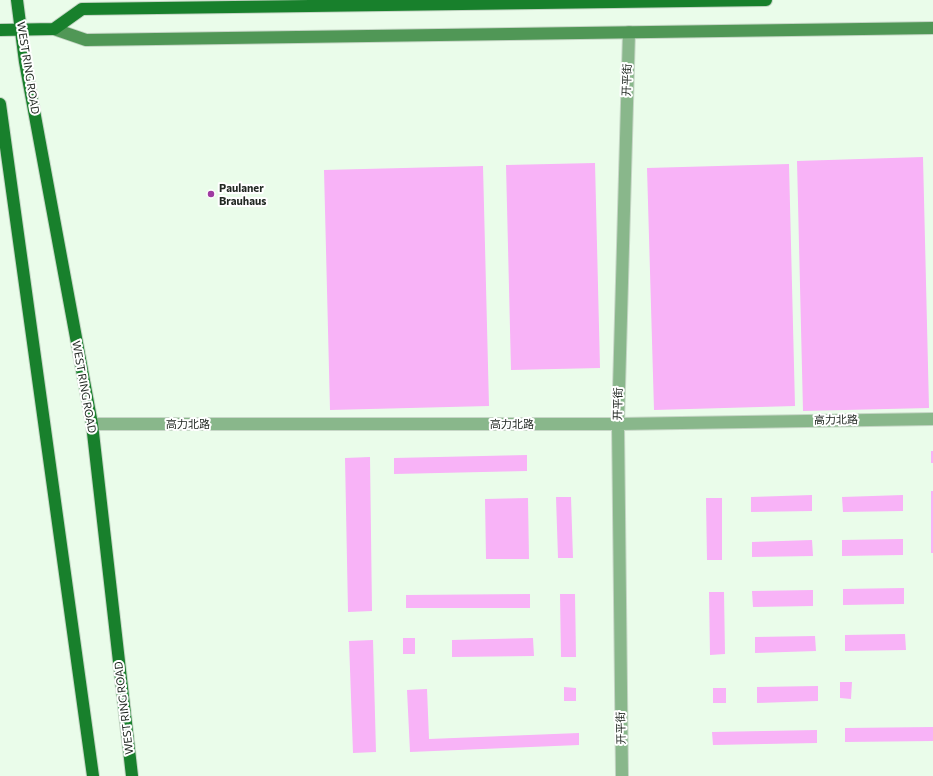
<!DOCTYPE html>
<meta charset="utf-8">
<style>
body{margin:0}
canvas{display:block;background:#eafcea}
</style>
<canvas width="933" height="776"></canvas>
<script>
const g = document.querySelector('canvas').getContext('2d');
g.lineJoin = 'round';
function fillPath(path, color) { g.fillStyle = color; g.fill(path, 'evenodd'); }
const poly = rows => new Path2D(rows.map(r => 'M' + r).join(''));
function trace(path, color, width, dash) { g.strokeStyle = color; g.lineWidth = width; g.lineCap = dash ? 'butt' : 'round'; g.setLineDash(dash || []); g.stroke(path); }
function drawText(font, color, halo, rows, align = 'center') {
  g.font = font + ' Commissioner,"Noto Sans SC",sans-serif'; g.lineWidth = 4; g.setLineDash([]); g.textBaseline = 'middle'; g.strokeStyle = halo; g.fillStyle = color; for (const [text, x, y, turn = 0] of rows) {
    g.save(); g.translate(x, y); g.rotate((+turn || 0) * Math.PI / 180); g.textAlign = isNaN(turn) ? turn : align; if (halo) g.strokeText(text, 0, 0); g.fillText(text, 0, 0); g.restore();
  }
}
fillPath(poly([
 [923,157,929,408,803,411,797,161],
 [595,163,600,368,511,370,506,165],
 [789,164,795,406,654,410,647,168],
 [483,166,489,406,330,410,324,170],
 [931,451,933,451,933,463,931,463],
 [527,455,527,471,394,474,394,458],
 [370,457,372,611,348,612,345,458],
 [931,491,933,491,933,553,931,553],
 [812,495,812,511,751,512,751,497],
 [903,495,903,511,843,512,842,497],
 [556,497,571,497,573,558,558,558],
 [528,498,529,559,486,559,485,499],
 [706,498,722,498,722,560,707,560],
 [903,539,903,555,842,556,842,540],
 [812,540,813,556,752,557,752,542],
 [904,588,904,604,843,605,843,589],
 [813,590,813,606,753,607,752,591],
 [709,592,724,592,725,654,710,655],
 [530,594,530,608,406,608,406,595],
 [560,594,575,594,576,657,561,657],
 [905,634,906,650,845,651,845,635],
 [815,636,816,651,755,653,755,637],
 [403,638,415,638,415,654,403,654],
 [533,638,534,656,452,657,452,640],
 [373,640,376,752,353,753,349,641],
 [840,682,852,682,851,699,840,698],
 [818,686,818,701,757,703,757,687],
 [564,687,576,688,576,701,564,701],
 [713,688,726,688,726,703,713,703],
 [427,689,429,739,579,733,579,745,410,752,407,690],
 [933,727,933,741,845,742,845,728],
 [817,730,817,743,713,745,712,732]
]), '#f8b3f7');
const street = poly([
 [92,424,618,424,933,419],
 [622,776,618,424,629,32]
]);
const secondary = poly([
 [54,29,86,40,933,28]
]);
const primary = poly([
 [17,0,25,62,92,424,132,776],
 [0,30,54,29,82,9,766,0],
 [0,104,93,776]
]);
trace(street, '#c6d6c6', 14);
trace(secondary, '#c6d6c6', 14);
trace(primary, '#c6d6c6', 14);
trace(street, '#89b78b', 12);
trace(secondary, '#509756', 12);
trace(primary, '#18802c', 12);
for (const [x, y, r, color] of [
 [211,194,4,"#9f3ba1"]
]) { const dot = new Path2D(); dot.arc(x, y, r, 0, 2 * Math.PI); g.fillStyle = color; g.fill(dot); trace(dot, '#fff', 1.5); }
drawText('11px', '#212822', '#fff', [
 ["WEST RING ROAD",28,68,81],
 ["开平街",627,80,-88],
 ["WEST RING ROAD",84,387,80],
 ["开平街",618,404,-89],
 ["高力北路",836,420,-1],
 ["高力北路",188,424],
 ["高力北路",512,424],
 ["WEST RING ROAD",124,708,-97],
 ["开平街",621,728,-91]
]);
drawText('bold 11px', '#212822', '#fff', [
 ["Paulaner",219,188],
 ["Brauhaus",219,201]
], 'left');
</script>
